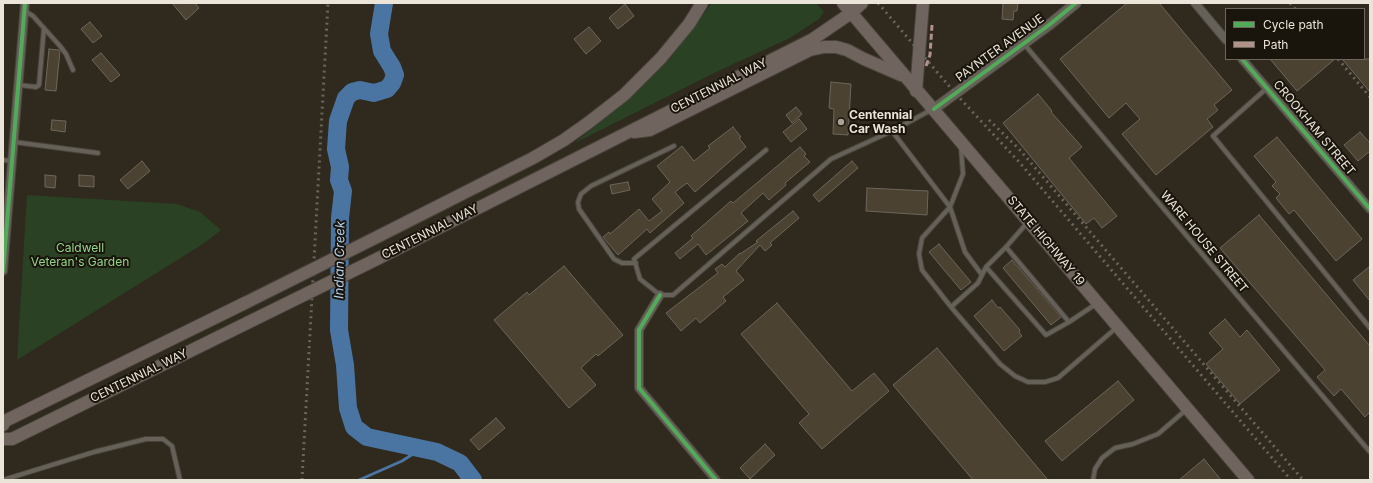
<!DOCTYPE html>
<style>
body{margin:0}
#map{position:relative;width:1373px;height:483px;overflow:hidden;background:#2f291e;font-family:Inter,sans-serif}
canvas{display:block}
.frame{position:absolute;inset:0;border:4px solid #ebe4d8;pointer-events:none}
.legend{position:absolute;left:1225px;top:8px;width:140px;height:52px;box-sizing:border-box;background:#19140c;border:1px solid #6d675e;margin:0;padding:5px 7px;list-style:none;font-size:12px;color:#ebe4d8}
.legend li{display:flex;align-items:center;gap:8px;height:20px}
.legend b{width:20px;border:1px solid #6d675e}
</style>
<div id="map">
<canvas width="1373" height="483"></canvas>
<div class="frame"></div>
<ul class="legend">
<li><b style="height:5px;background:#51ab58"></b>Cycle path</li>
<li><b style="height:5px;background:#af9288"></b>Path</li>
</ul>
</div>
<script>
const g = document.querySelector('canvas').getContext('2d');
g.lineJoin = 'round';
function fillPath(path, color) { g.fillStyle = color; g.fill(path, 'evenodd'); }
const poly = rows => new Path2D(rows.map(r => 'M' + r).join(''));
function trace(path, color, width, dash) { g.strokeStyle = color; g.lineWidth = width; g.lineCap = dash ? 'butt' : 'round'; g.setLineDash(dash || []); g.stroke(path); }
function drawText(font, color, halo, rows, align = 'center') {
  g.font = font + ' Inter,sans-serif'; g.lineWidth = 4; g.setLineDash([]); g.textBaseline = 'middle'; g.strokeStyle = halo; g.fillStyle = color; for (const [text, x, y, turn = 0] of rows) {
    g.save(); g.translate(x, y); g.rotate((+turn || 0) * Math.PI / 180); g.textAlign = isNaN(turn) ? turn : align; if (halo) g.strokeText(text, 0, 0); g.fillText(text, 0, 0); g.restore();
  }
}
fillPath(poly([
 [712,3,816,3,824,12,819,19,790,38,716,72,573,144,622,105,669,60],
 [27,195,177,204,200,212,221,230,203,244,17,360]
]), '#2a4223');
trace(poly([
 [359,480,402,461,421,449]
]), '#4a75a2', 3);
trace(poly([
 [384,3,379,34,382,51,392,67,395,75,392,83,387,89,374,93,360,90,352,92,346,98,338,121,336,149,340,167,339,180,343,191,340,218,339,330,345,365,348,408,354,427,367,437,437,452,460,463,473,480]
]), '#4a75a2', 18);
const building = poly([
 [172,3,195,3,199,8,186,20,172,3],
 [1003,3,1018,3,1017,11,1014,11,1013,20,1002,19,1003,3],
 [1127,3,1159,3,1232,90,1214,105,1218,110,1207,119,1213,127,1156,175,1122,134,1140,119,1126,103,1109,118,1060,59,1127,3],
 [625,4,634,16,618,29,609,18,625,4],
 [90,22,102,36,93,43,81,29,90,22],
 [589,27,601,41,586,54,574,39,589,27],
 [49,49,59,50,60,51,56,91,45,90,49,49],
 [101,53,120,75,111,82,92,60,101,53],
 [1270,59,1335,59,1297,91,1270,59],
 [1342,59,1370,59,1370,92,1342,59],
 [831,82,851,84,848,135,833,134,834,109,829,108,831,82],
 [1038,94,1052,111,1051,112,1082,147,1069,158,1117,216,1102,228,1094,218,1086,224,1003,123,1038,94],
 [796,107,802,114,792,123,786,115,796,107],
 [799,119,807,129,791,142,783,132,799,119],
 [52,120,66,121,65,132,51,130,52,120],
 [733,127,741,137,739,138,746,147,695,192,687,183,675,192,684,203,650,233,647,229,618,255,603,237,609,232,610,234,639,209,649,221,662,211,652,199,670,182,657,166,682,146,694,161,710,148,708,146,733,127],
 [1360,132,1370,143,1370,151,1358,161,1344,145,1360,132],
 [1277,137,1362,239,1336,261,1294,210,1289,214,1276,198,1280,194,1272,186,1276,182,1254,156,1277,137],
 [800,147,806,154,804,156,810,162,785,183,786,185,769,200,763,193,741,213,748,221,706,255,698,244,680,259,675,253,693,238,691,236,731,201,733,203,800,147],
 [142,161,150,171,128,189,120,180,142,161],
 [852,161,858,168,819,202,813,195,852,161],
 [45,175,56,176,55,188,45,187,45,175],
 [79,175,94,176,94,187,79,186,79,175],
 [628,182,630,190,612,194,610,185,628,182],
 [867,188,928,191,927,215,866,211,867,188],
 [793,211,799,218,770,243,772,245,765,251,760,245,736,271,744,280,723,297,726,301,700,323,696,318,681,331,666,313,718,273,715,269,722,264,725,267,740,253,740,254,758,242,756,241,793,211],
 [1259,215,1370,346,1370,412,1365,417,1341,389,1334,396,1317,377,1325,370,1220,248,1259,215],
 [939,244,971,282,961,290,929,252,939,244],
 [1012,260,1061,317,1051,325,1003,268,1012,260],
 [564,266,623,335,598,356,596,354,581,368,596,385,569,408,494,320,527,292,529,295,564,266],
 [1370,266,1370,301,1353,280,1370,266],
 [992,300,998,308,1000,307,1020,330,1019,332,1022,336,1004,351,974,316,992,300],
 [777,303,852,391,874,373,889,391,822,449,799,423,809,414,741,334,777,303],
 [1225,319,1240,337,1247,330,1280,370,1240,404,1206,364,1223,349,1209,333,1225,319],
 [937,348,1048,480,973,480,893,385,937,348],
 [1118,381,1134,400,1062,461,1045,441,1118,381],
 [496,418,505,428,479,450,470,440,496,418],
 [765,444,775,455,750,479,740,468,765,444],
 [1204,459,1221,480,1179,480,1204,459]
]);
fillPath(building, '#4c4231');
trace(building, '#6c665d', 1);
const service = poly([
 [25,11,33,16,60,46,66,54,73,70],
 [1024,44,1370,452],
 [19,85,36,87,39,85,44,28],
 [1267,88,1213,136,1370,328],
 [892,131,950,207,965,252,982,275],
 [14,142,98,153],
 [766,150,634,259,640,279,660,295,673,295,831,159,892,131,931,110],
 [3,160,12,161],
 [1027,223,1006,247,1069,322,1096,304],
 [1006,247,986,267,1046,335,1069,322],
 [636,263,622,263,614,259,579,209,578,202,581,194,591,186,674,146],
 [986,267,978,283,951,307,1000,364,1015,376,1028,382,1045,382,1058,378,1116,328],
 [951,307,922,270,919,254,922,238,950,207,963,174,961,148],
 [3,480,94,452,146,439,163,439,172,446,180,480],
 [1093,480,1095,469,1102,458,1115,448,1133,444,1158,434,1187,409]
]);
const minor = poly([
 [1195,3,1226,40],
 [1242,59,1370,209],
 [3,271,25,3],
 [660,295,639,330,639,388,716,480]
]);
const tertiary = poly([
 [934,109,1049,25,1076,3]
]);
const primary = poly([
 [843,3,1248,480],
 [916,91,923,3],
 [634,132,650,130,810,50,824,47,836,47,847,50,864,59,901,75],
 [379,236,533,158,564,140,588,123,624,95,661,58,689,24,702,3],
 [379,258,813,39,851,13,862,3],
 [3,425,5,421,247,302],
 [3,439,12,439,247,323]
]);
trace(service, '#49443b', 6);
trace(minor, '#49443b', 10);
trace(tertiary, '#49443b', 12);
trace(primary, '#49443b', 14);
trace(service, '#656058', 4);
trace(minor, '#656058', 8);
trace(tertiary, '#656058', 10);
trace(primary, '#70645f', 12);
trace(poly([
 [878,3,955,93,1020,163,1291,480],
 [1290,3,1295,9],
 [1338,59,1370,97],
 [989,120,1019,149,1303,480],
 [302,480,328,3]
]), '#6a655e', 3, [2, 4]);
const primaryBridge = poly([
 [247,302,379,236],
 [247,323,379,258]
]);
trace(primaryBridge, '#49443b', 14, []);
trace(primaryBridge, '#70645f', 12);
trace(poly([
 [926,66,930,55,932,25]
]), '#af9288', 3, [6, 3]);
trace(poly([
 [1242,59,1370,209],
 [934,109,1049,25,1076,3],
 [3,271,25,3],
 [660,295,639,330,639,388,716,480]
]), '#51ab58', 4);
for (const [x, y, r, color] of [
 [841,122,4,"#a9a397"]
]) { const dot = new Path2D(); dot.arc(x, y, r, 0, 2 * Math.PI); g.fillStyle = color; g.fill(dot); trace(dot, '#19140c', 1.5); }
drawText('12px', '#ebe4d8', '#19140c', [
 ["PAYNTER AVENUE",1000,48,-36],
 ["CENTENNIAL WAY",719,86,-27],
 ["CROOKHAM STREET",1314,128,50],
 ["CENTENNIAL WAY",430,232,-27],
 ["STATE HIGHWAY 19",1046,241,50],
 ["WARE HOUSE STREET",1204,242,50],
 ["CENTENNIAL WAY",139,376,-26]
]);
drawText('bold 12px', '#ebe4d8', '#19140c', [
 ["Centennial",849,115],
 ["Car Wash",849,129]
], 'left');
drawText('12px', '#95d68a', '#19140c', [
 ["Caldwell",80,248],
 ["Veteran's Garden",80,262]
]);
drawText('italic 13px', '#b9d4f0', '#19140c', [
 ["Indian Creek",340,260,-89]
]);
</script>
